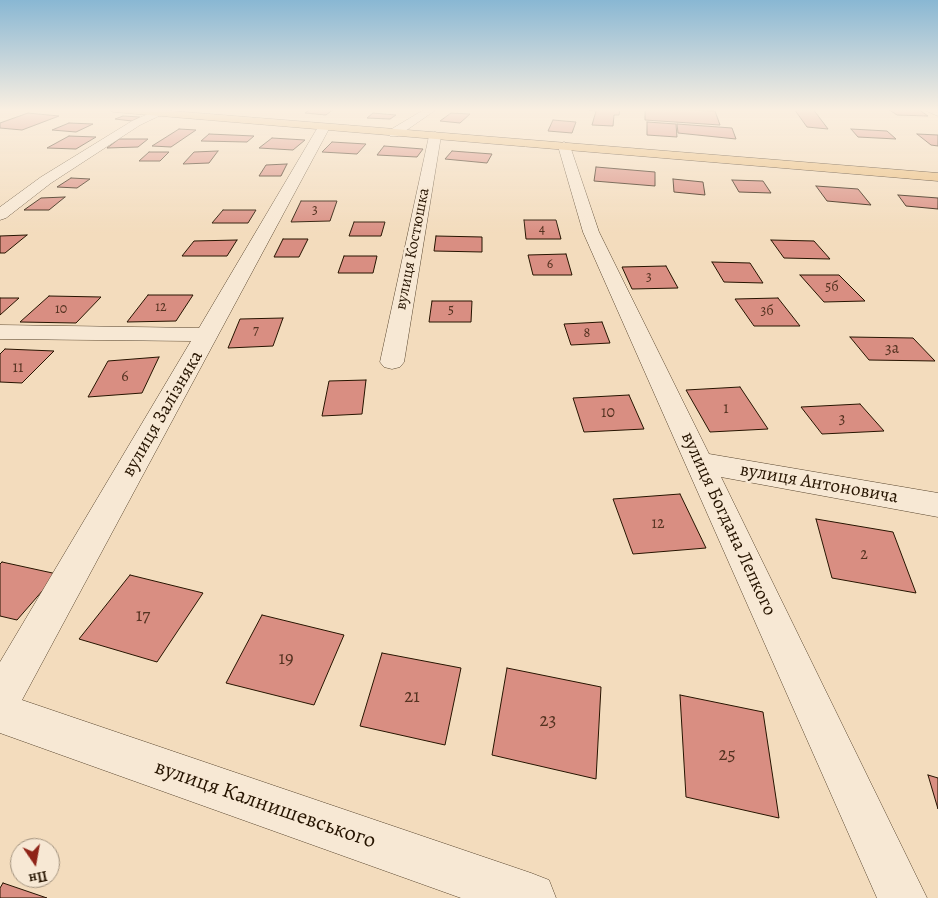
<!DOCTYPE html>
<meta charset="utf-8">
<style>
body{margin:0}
#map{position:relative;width:938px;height:898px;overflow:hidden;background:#f3dcbd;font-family:Alegreya,serif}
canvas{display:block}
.north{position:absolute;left:10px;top:838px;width:50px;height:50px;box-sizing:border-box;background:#f7e8d4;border:1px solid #a3937f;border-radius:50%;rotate:168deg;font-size:14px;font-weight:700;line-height:20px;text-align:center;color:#261400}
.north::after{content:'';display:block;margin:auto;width:18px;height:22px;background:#8f2418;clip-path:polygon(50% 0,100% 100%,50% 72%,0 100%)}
</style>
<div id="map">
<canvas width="938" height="898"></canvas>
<div class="north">Пн</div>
</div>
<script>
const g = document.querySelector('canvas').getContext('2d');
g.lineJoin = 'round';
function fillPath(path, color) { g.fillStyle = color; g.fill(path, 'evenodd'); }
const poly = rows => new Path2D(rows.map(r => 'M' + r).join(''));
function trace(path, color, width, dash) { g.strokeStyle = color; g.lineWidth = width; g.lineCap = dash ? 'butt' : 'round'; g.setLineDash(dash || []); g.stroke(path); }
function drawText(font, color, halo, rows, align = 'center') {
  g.font = font + ' Alegreya,serif'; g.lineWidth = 5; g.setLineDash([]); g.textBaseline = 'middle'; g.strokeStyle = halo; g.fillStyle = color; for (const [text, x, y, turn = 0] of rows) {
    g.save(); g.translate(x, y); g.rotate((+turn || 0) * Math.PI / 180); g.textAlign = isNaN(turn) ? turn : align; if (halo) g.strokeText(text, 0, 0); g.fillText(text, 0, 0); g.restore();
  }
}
const building = poly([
 [311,109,334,109,326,115,305,113,311,109],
 [589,109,620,109,619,115,614,115,613,126,592,125,596,111,589,110,589,109],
 [645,109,715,111,720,125,645,120,645,109],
 [794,109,813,109,828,129,807,127,794,109],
 [888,109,918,109,928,116,897,115,888,109],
 [28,113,59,116,22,130,0,128,0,123,28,113],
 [373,113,396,115,390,119,367,118,373,113],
 [451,113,470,114,460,123,440,121,451,113],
 [123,116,140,117,132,121,115,119,123,116],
 [553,120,576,122,572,133,548,131,553,120],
 [647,122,676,124,677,137,647,135,647,122],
 [69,123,93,124,76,132,52,130,69,123],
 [677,124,732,128,736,139,678,133,677,124],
 [179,129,196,130,171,147,152,146,179,129],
 [851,129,887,131,896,139,858,137,851,129],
 [209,134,254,136,247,142,201,141,209,134],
 [917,134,938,135,938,146,931,145,917,134],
 [69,136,96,137,76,149,47,148,69,136],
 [272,138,305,140,293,150,259,148,272,138],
 [119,139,148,139,138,147,107,148,119,139],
 [332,142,366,144,357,154,322,152,332,142],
 [384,146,423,149,417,157,377,155,384,146],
 [218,151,209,163,183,164,194,152,218,151],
 [452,151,492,154,487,163,445,159,452,151],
 [149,152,169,152,160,161,139,161,149,152],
 [287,164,281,176,259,176,266,165,287,164],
 [596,167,655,172,655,186,594,181,596,167],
 [71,178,90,179,77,188,57,187,71,178],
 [673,179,703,182,705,195,674,192,673,179],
 [732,180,763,181,771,193,739,192,732,180],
 [816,186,858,189,871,205,827,201,816,186],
 [898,195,938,198,938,209,906,206,898,195],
 [65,197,49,210,24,210,41,198,65,197],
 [301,201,337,201,330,221,291,222,301,201],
 [223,210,256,210,248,223,212,223,223,210],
 [524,220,556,220,561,239,526,239,524,220],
 [354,222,385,222,381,236,349,236,354,222],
 [27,235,5,253,0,253,0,236,27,235],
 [436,236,482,237,482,252,434,251,436,236],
 [283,239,308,239,299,257,274,257,283,239],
 [237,240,227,256,182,256,194,241,237,240],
 [771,240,814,241,830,259,784,258,771,240],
 [566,254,572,275,533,275,528,255,566,254],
 [344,256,377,256,373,273,338,273,344,256],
 [712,262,750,263,763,283,724,282,712,262],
 [666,266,678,288,632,289,622,267,666,266],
 [800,275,839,275,865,301,824,302,800,275],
 [148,295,193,295,176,321,127,322,148,295],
 [49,296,101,297,76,323,20,322,49,296],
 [0,298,19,298,0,315,0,298],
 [778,298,800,326,754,326,735,299,778,298],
 [432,301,472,301,471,322,429,322,432,301],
 [283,318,273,346,228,348,240,319,283,318],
 [602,322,610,343,571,345,564,324,602,322],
 [850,337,913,338,935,361,869,360,850,337],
 [5,349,54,351,22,383,0,382,0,354,5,349],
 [159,357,142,393,88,397,108,361,159,357],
 [366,380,362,414,322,416,329,381,366,380],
 [740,387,768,429,710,432,686,390,740,387],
 [629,395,644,429,584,432,573,398,629,395],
 [860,404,884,431,822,434,801,407,860,404],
 [680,494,706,548,633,554,613,499,680,494],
 [816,519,893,532,916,593,832,578,816,519],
 [2,562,57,574,17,620,0,616,0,564,2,562],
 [130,575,203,593,157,662,79,639,130,575],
 [262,615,344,635,314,705,226,683,262,615],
 [382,653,461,668,445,745,360,726,382,653],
 [507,668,601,687,596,779,492,755,507,668],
 [680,695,763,712,779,818,686,797,680,695],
 [928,775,938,778,938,809,928,775],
 [3,883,47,898,0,898,0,888,3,883]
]);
fillPath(building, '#d98e82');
trace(building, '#261400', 1);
const minor = poly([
 [425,109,437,109,398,136,390,136,388,133,390,130,425,109],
 [925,109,938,109,938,116,926,111,925,109],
 [157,110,161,111,162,113,161,115,140,125,51,183,6,218,0,220,0,207,41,177,132,121,157,110],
 [324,124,330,127,22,700,531,873,549,880,556,898,461,898,0,733,0,662,191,341,0,339,0,325,199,328,318,127,324,124],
 [435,132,441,136,404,362,400,367,392,369,384,367,380,362,429,136,435,132],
 [564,142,570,146,599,232,709,454,938,493,938,517,721,477,927,898,877,898,583,232,558,146,564,142]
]);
const primary = poly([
 [108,109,148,109,938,173,938,181,113,112,108,109]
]);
trace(minor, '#59462f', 1);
trace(primary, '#261400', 1);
fillPath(minor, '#f7e8d4');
fillPath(primary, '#eabe7e');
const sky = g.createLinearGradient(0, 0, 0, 234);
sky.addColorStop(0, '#89b7d3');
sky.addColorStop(0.47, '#faefe1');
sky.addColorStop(1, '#faefe100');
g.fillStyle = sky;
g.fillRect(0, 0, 938, 234);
drawText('14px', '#533220', null, [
 ["3",315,211],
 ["4",542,230],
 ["6",550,265],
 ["3",649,278],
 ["5б",832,288],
 ["12",161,308],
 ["10",61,310],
 ["5",451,311],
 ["3б",767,312],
 ["7",256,332],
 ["8",587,334]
]);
drawText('16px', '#261400', '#f7e8d4', [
 ["вулиця Костюшка",413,249,-79]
]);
drawText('16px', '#533220', null, [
 ["3а",892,349],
 ["11",18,368],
 ["6",125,377],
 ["1",726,409],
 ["10",608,413],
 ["3",842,419],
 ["12",658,524],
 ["2",864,555]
]);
drawText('19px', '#261400', '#f7e8d4', [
 ["вулиця Залізняка",163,414,-60],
 ["вулиця Антоновича",819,484,10],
 ["вулиця Богдана Лепкого",728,524,65]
]);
drawText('19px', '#533220', null, [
 ["17",143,616],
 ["19",286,659],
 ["21",412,697],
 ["23",548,721],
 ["25",727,755]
]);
drawText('22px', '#261400', '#f7e8d4', [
 ["вулиця Калнишевського",265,805,19]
]);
</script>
